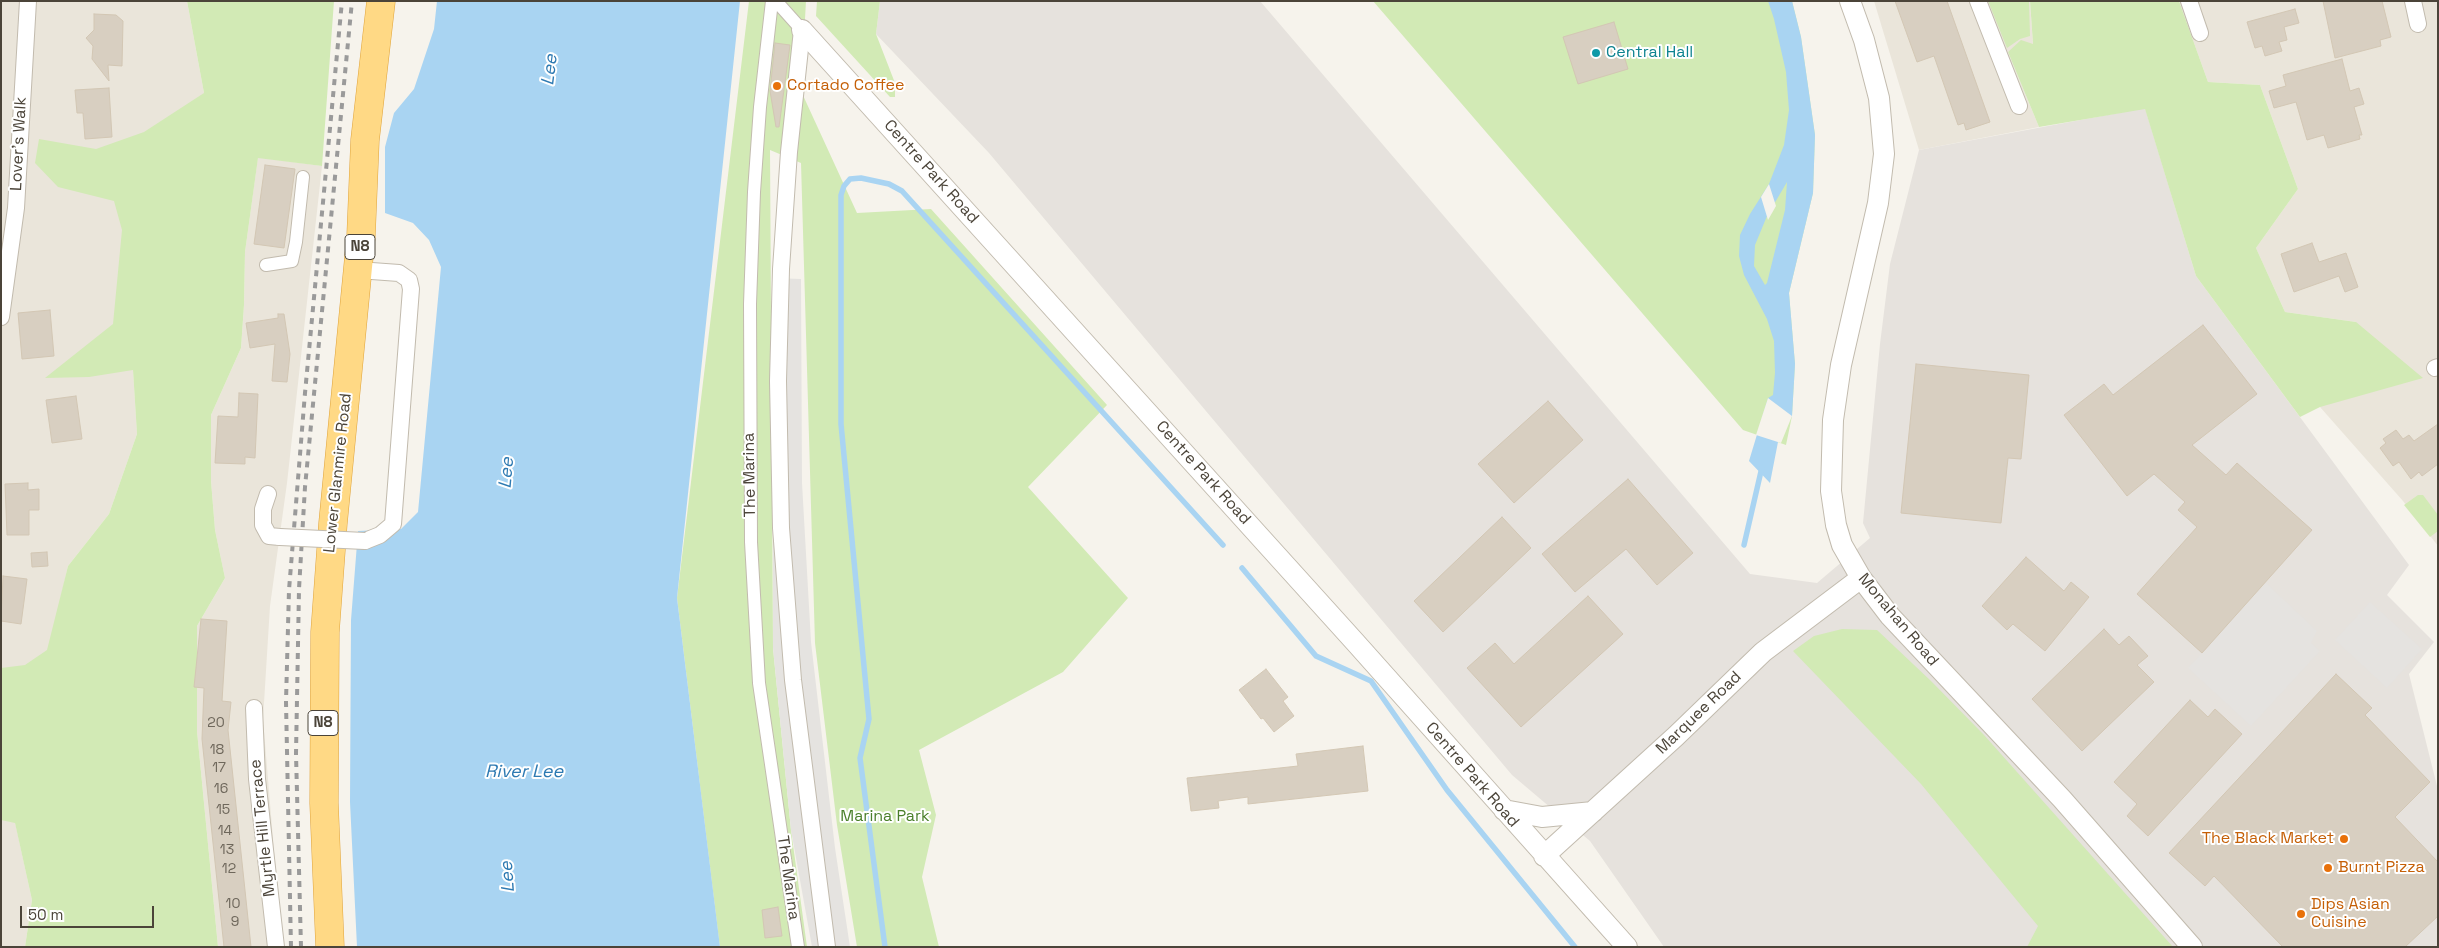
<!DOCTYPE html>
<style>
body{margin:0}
#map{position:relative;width:2439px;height:948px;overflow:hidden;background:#f6f3ec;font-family:"Space Grotesk",sans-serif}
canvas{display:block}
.frame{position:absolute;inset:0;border:2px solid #4b4439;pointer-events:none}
.scale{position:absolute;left:20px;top:906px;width:134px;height:22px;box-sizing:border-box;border:2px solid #4b4439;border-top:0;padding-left:6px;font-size:15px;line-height:18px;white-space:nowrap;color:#4b4439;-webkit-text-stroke:4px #fff;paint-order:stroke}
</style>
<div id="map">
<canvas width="2439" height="948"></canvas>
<div class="frame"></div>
<div class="scale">50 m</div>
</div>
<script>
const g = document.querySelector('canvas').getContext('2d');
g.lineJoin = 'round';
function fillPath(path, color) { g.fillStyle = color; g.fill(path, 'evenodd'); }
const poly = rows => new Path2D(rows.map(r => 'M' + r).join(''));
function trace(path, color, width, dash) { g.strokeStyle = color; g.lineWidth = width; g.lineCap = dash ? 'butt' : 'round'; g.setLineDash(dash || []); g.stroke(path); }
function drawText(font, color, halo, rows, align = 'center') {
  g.font = font + ' "Space Grotesk",sans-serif'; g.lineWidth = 4; g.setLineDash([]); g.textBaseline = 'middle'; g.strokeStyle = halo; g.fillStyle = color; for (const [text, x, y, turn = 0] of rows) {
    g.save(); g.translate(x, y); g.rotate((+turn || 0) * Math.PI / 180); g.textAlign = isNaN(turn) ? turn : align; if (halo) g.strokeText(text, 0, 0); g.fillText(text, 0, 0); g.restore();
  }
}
fillPath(poly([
 [1,1,187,1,204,93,133,370,137,434,109,514,68,566,12,808,32,900,25,947,1,947],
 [1874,1,2030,1,2033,45,2008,52,2039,127,1919,150],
 [2179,1,2438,1,2438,546,2403,501,2320,407,2356,322,2285,312,2256,248,2298,189,2260,85,2208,82],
 [258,157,322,166,287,483,270,606,263,719,282,947,218,947,197,731,197,626,225,578,215,530,211,481,211,415,241,348,244,305,245,252]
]), '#eae5da');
fillPath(poly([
 [880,1,1260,1,1750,574,1817,583,1870,538,1863,523,1880,344,1890,264,1919,150,2145,108,2196,276,2409,565,2387,595,2434,642,2409,674,2438,790,2438,947,1664,947,1590,841,1512,775,989,153,876,34]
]), '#e6e2dd');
fillPath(poly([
 [187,1,334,1,322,166,258,158,245,252,244,305,241,348,211,415,211,481,215,530,225,578,197,626,197,731,218,947,25,947,32,900,15,823,1,820,1,668,25,665,47,650,68,566,109,514,137,434,133,370,89,377,45,378,113,324,122,230,114,201,58,187,35,163,39,139,96,149,144,132,204,93],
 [749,1,806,1,801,91,857,213,931,209,1107,405,1028,487,1128,598,1063,672,919,750,936,815,922,877,939,947,857,947,837,825,815,643,801,163,770,150,773,648,791,830,807,947,720,947,719,940,677,598],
 [817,1,880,1,876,34,895,83,895,97,890,97,816,16],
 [1373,1,1792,1,1801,37,1815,135,1813,193,1789,293,1795,364,1792,416,1786,445,1743,430],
 [1988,1,2029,1,2030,36,2020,39,2007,48],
 [2030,1,2179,1,2208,82,2260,85,2298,189,2256,248,2285,312,2356,322,2423,378,2320,407,2300,417,2196,276,2145,109,2039,127,2008,52,2021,40,2033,44],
 [2418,495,2423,495,2438,515,2438,531,2430,537,2404,505],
 [1842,629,1877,630,1931,681,1984,735,2173,947,2027,947,2038,926,1921,784,1793,651,1814,636]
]), '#d2eab5');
fillPath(poly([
 [773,278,801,279,802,483,811,642,835,848,850,947,812,947,791,830,773,648],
 [2266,583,2317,631,2311,643,2320,651,2251,726,2188,668],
 [2370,602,2422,649,2387,688,2335,640]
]), '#e5e3e0');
fillPath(poly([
 [437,1,740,1,677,598,720,947,357,947,350,802,351,620,358,531,401,529,418,512,441,267,429,240,413,223,385,213,385,147,394,113,414,89,434,29],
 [1768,1,1792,1,1801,37,1815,135,1813,193,1789,293,1795,364,1792,416,1778,442,1770,483,1749,461,1768,398,1773,395,1775,373,1774,341,1767,319,1744,275,1739,256,1740,235,1750,214,1769,184,1784,145,1789,110,1786,72,1774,19],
 [1787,182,1785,210,1767,283,1765,285,1754,266,1755,245,1767,216]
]), '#a9d4f2');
fillPath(poly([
 [1769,184,1776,206,1768,220,1761,197],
 [1768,398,1792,416,1781,443,1756,435]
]), '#f6f3ec');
trace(poly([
 [1744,545,1762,467],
 [1242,568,1316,656,1371,681,1447,790,1575,947],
 [885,947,860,758,869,719,841,424,841,195,844,186,850,179,861,178,889,184,902,191,1223,545]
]), '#a9d4f2', 5.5);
const building = poly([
 [1895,1,1947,1,1990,122,1966,130,1964,123,1958,125,1934,56,1917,62,1895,1],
 [2323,1,2382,1,2391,37,2380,40,2381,46,2335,58,2323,1],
 [2295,9,2299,23,2284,27,2287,40,2279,42,2282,51,2265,56,2262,46,2255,48,2247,22,2295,9],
 [94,14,116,15,123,21,122,66,108,65,109,81,92,59,93,46,86,38,94,30,94,14],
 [1614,22,1628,69,1578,84,1563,37,1614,22],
 [775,43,790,45,779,127,776,127,770,91,775,43],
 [2342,59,2350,91,2359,88,2364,104,2354,107,2362,135,2359,135,2360,139,2328,148,2324,135,2307,140,2296,102,2274,108,2269,91,2286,86,2283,75,2342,59],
 [109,88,112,137,85,139,83,113,77,113,75,90,109,88],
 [265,165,295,169,284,248,254,244,265,165],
 [2312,243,2319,262,2346,253,2358,287,2345,292,2339,276,2294,292,2281,254,2312,243],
 [50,310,54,356,22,359,18,313,50,310],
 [278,314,284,314,290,354,287,382,272,381,275,344,250,348,246,323,278,318,278,314],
 [2203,325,2257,394,2192,445,2226,475,2237,463,2312,530,2202,653,2137,594,2197,527,2178,510,2185,502,2154,474,2127,496,2064,415,2104,384,2113,395,2203,325],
 [1916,364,2029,375,2021,459,2008,458,2001,523,1901,513,1916,364],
 [239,393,258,394,255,458,245,457,245,464,215,463,218,416,238,417,239,393],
 [76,396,82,439,52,443,46,400,76,396],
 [1548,401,1583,440,1514,503,1478,464,1548,401],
 [2438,424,2438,464,2422,476,2419,472,2411,479,2399,462,2393,466,2380,448,2386,443,2383,439,2396,430,2403,439,2409,435,2414,441,2438,424],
 [1628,479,1693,553,1657,585,1626,549,1575,592,1542,554,1628,479],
 [28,483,28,490,39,489,39,510,29,510,29,535,7,535,5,484,28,483],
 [1502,517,1531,548,1443,632,1414,601,1502,517],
 [47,552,48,566,32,567,31,553,47,552],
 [2026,557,2064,591,2071,582,2089,597,2045,651,2013,624,2007,630,1982,606,2026,557],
 [3,576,27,579,21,624,1,621,3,576],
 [1588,596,1623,634,1521,727,1467,668,1495,643,1514,664,1588,596],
 [201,619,227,621,222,701,231,702,228,730,251,947,224,947,202,739,204,688,194,687,201,619],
 [2104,629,2119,645,2129,636,2148,656,2137,665,2154,682,2082,751,2032,699,2104,629],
 [1266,669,1288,697,1283,701,1294,716,1274,732,1263,718,1261,719,1239,690,1266,669],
 [2336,674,2372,708,2365,715,2430,782,2395,817,2438,862,2438,916,2405,947,2283,947,2214,876,2205,886,2169,853,2336,674],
 [2190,700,2208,717,2215,709,2242,734,2148,836,2127,816,2137,804,2114,782,2190,700],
 [1363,746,1368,791,1248,804,1248,797,1218,801,1219,808,1191,811,1187,778,1298,766,1296,754,1363,746],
 [778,907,782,936,765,938,762,910,778,907]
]);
fillPath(building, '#d8cfc1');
trace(building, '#d3c7b4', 1);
const pedestrian = poly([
 [772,1,760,107,754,192,750,304,751,542,759,683,798,947],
 [776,1,802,30],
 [266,265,292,261,296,242,303,177]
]);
const minor = poly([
 [1978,1,2019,106],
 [2189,1,2200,33],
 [2413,1,2418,24],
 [802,30,789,152,781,269,778,381,781,528,793,680,827,947],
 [358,270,399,273,409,280,411,289,393,524,380,535,365,541],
 [1,317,16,208,28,1],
 [2435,368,2438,367],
 [268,494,263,509,263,525,269,536,280,537],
 [254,708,257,779,276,947]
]);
const tertiary = poly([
 [1850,1,1864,40,1879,98,1884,154,1878,203,1841,365,1833,420,1831,491,1836,525,1842,545,1861,578,1890,616,2062,799,2192,947],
 [802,30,1355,642,1627,947],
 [1504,810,1542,817,1593,812],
 [1544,856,1676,736,1763,652,1861,578]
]);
const trunk = poly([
 [330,947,324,803,325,632,333,523,361,236,365,140,381,1]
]);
trace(pedestrian, '#c2bbae', 14);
trace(minor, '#c2bbae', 18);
trace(tertiary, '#c2bbae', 22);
trace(trunk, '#e0a43c', 29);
trace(pedestrian, '#fff', 12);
trace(minor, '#fff', 16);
trace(tertiary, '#fff', 20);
trace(trunk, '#ffd985', 28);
trace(poly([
 [291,947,286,702,289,590,305,393,342,1],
 [301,947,296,754,299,589,305,487,352,1]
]), '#9a9a9a', 4, [6, 6]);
const minorBridge = poly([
 [280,537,365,541]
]);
trace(minorBridge, '#c2bbae', 18, []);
trace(minorBridge, '#fff', 16);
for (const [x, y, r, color] of [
 [1596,53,5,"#0f9aa8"],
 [777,86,5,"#e8710a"],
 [2344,839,5,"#e8710a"],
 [2328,868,5,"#e8710a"],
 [2301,914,5,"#e8710a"]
]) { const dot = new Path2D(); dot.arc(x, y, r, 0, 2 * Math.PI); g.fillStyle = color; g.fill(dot); trace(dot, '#fff', 2); }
drawText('14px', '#6e675b', null, [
 ["20",216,723],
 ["18",217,750],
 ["17",219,768],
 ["16",221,789],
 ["15",223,810],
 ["14",225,831],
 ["13",227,850],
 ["12",229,869],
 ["10",233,904],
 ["9",235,922]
]);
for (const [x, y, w] of [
 [360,247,30],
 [323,723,30]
]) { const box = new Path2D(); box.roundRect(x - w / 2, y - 12.5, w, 25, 4); g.fillStyle = '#fff'; g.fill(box); trace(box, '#4b4439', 1); }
drawText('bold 15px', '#4b4439', null, [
 ["N8",360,247],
 ["N8",323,723]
]);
drawText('16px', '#0d838f', '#fff', [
 ["Central Hall",1606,53]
], 'left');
drawText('16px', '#c56008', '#fff', [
 ["Cortado Coffee",787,86],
 ["The Black Market",2334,839,"right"],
 ["Burnt Pizza",2338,868],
 ["Dips Asian",2311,905],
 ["Cuisine",2311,923]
], 'left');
drawText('16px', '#4b4439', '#fff', [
 ["Lover's Walk",19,144,-87],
 ["Centre Park Road",931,172,48],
 ["Lower Glanmire Road",338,473,-84],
 ["Centre Park Road",1203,473,48],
 ["The Marina",750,475,-91],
 ["Monahan Road",1898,620,50],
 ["Marquee Road",1699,713,-44],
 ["Centre Park Road",1472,775,49],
 ["Myrtle Hill Terrace",263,828,-96],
 ["The Marina",788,878,82]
]);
drawText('16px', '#4a7f2a', '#fff', [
 ["Marina Park",885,817]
]);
drawText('italic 18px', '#2e7ab2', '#fff', [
 ["Lee",550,70,-83],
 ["Lee",507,473,-85],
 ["River Lee",524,772],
 ["Lee",508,877,-94]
]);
</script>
